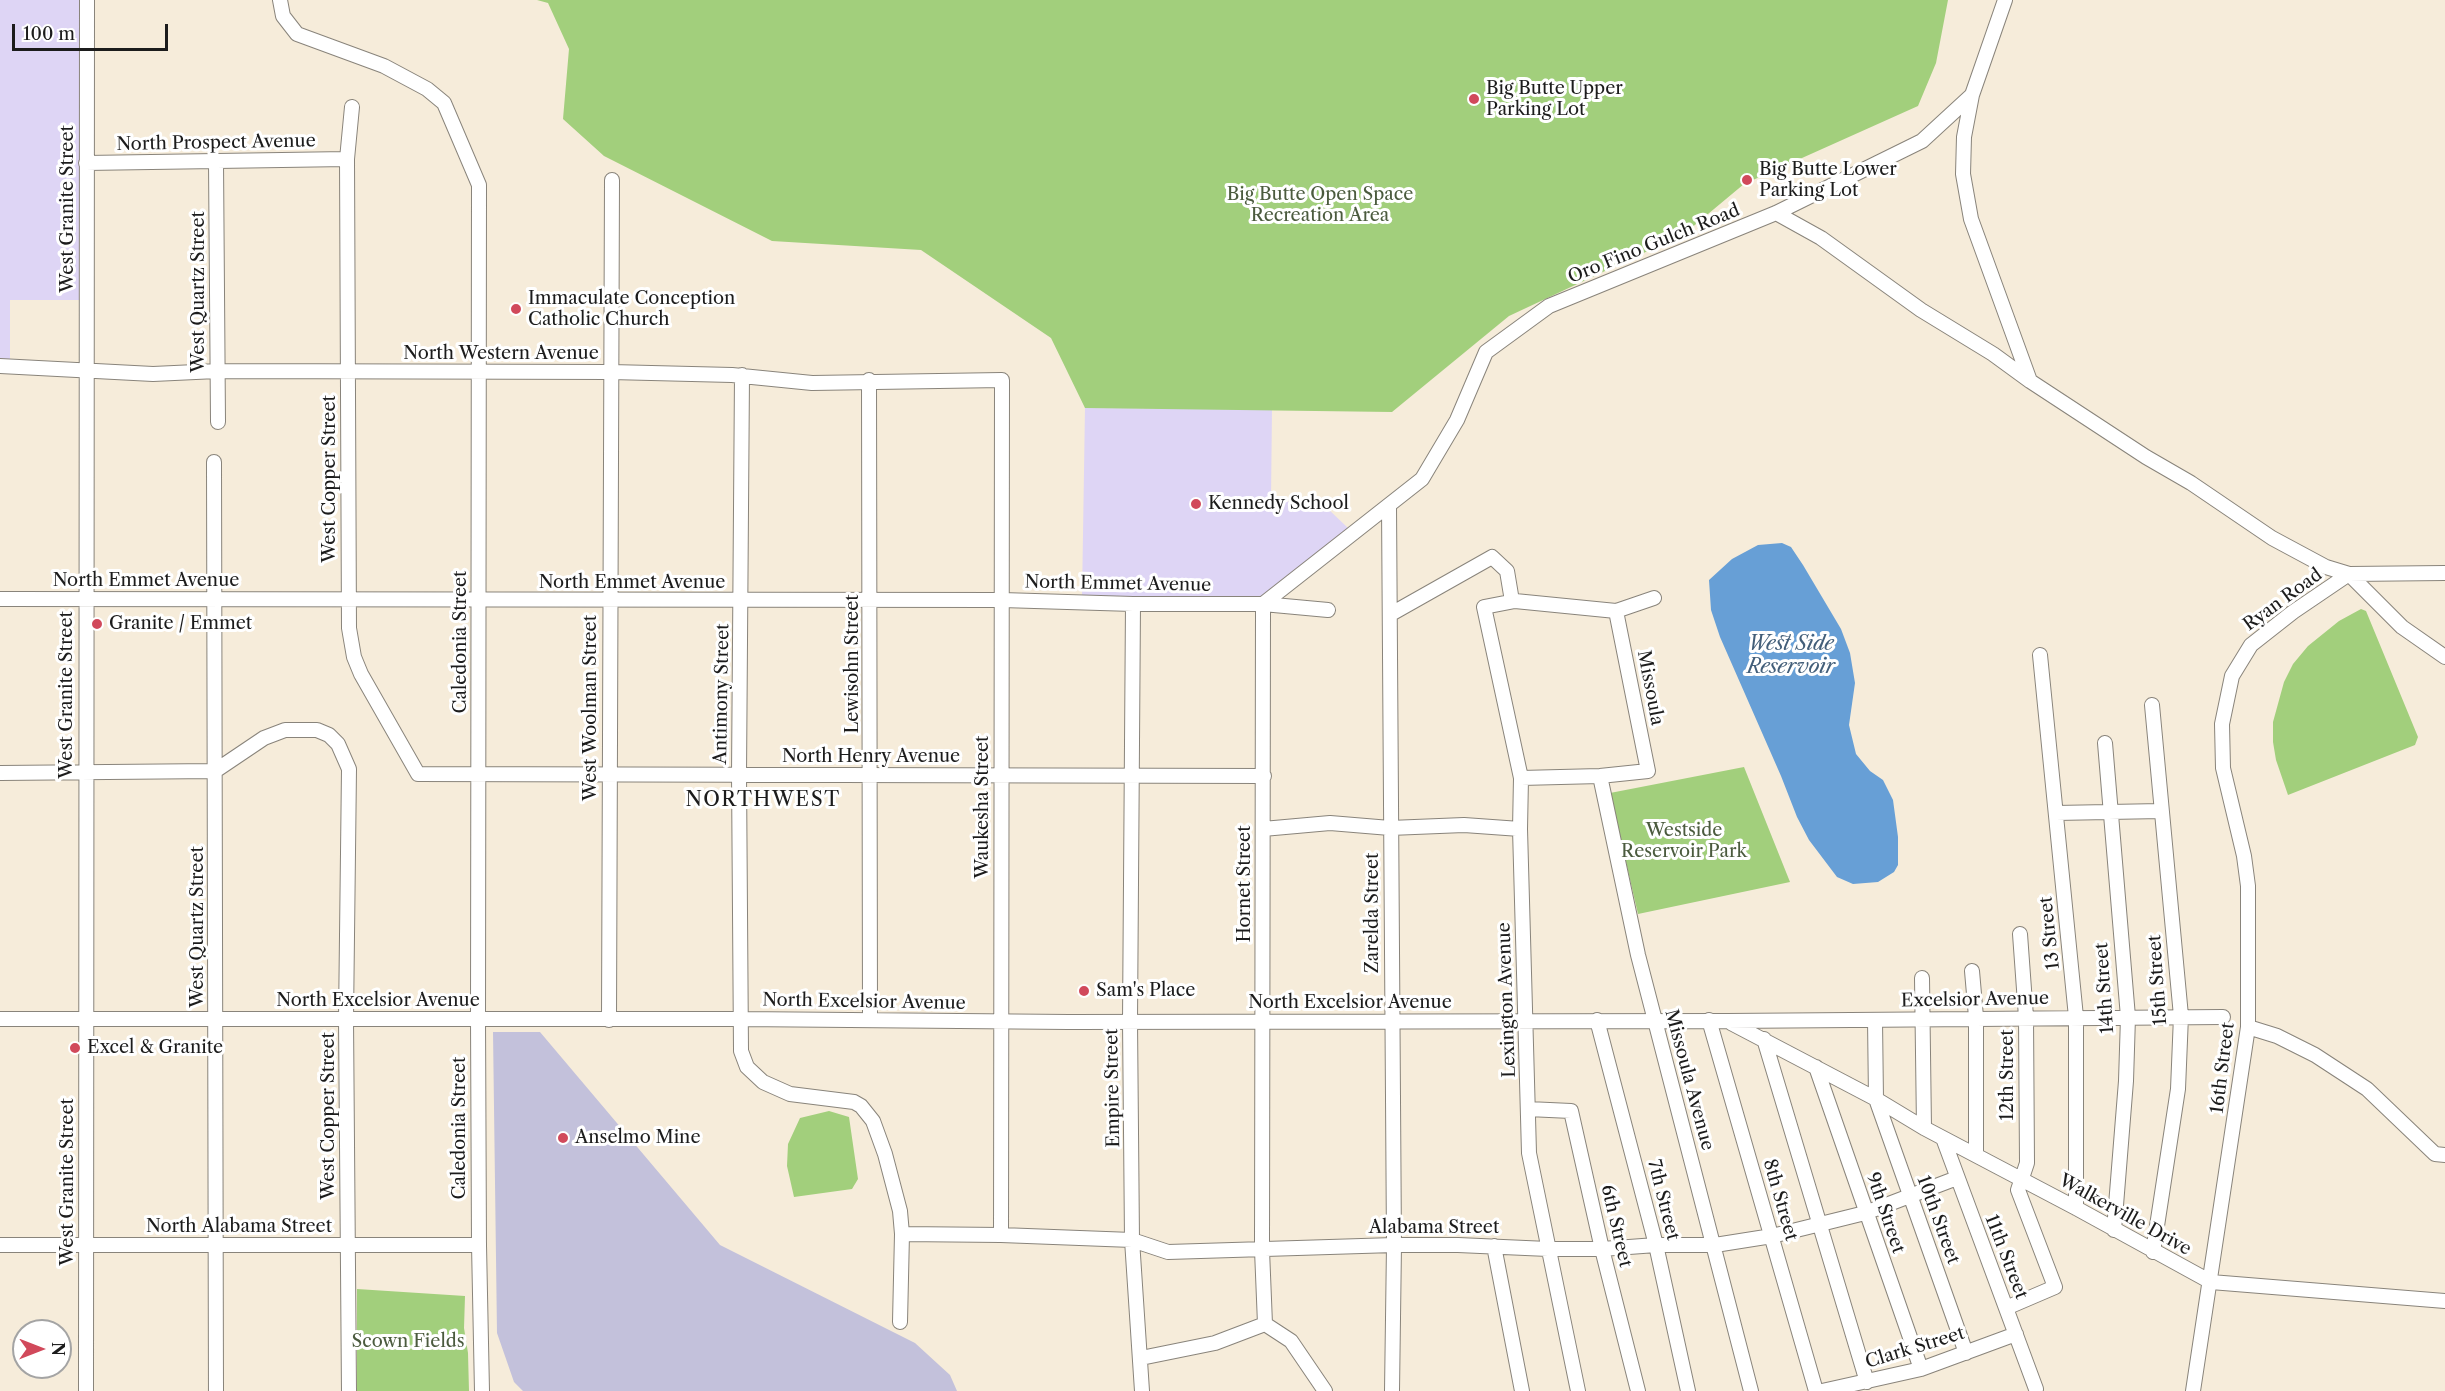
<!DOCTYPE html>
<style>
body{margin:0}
#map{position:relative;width:2445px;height:1391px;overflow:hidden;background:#f6ecda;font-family:"Libre Caslon Text",serif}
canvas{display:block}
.north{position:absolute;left:12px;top:1319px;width:60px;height:60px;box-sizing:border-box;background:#fff;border:2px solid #a4a4a4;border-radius:50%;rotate:90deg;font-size:16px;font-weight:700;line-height:24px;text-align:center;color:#1c1c1c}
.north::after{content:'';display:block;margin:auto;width:21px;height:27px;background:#d1495b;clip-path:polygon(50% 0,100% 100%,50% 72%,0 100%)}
.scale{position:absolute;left:12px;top:24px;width:156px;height:27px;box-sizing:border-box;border:3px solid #1c1c1c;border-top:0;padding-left:8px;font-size:18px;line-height:21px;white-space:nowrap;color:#1c1c1c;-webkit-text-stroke:4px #fff;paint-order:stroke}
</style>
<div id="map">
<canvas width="2445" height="1391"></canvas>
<div class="north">N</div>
<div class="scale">100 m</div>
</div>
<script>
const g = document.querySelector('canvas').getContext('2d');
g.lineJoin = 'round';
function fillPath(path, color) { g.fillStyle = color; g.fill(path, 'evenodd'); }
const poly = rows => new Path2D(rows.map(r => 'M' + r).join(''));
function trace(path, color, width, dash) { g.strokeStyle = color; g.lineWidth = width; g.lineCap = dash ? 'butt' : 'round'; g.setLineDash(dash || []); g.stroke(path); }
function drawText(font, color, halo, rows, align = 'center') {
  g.font = font + ' "Libre Caslon Text",serif'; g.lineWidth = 6; g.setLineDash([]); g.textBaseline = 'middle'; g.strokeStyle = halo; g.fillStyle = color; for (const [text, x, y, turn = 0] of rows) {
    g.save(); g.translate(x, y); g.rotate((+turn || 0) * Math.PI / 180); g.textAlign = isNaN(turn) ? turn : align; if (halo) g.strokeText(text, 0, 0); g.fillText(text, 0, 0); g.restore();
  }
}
fillPath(poly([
 [0,0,87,0,85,300,10,300,10,362,0,362],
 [1085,408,1272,409,1271,499,1326,507,1348,528,1277,589,1258,599,1082,597]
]), '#ded5f5');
fillPath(poly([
 [493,1032,540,1032,720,1245,915,1343,950,1375,957,1391,523,1391,514,1382,497,1333]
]), '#c3c1db');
fillPath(poly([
 [537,0,1948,0,1936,63,1918,106,1744,184,1684,234,1509,316,1392,412,1085,408,1051,338,921,250,772,241,604,156,563,119,569,49,548,3],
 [2361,609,2366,611,2418,737,2415,745,2288,795,2276,760,2273,742,2273,722,2284,682,2293,664,2308,646,2339,621],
 [1744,767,1790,882,1638,914,1610,793],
 [829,1111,849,1117,858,1179,852,1189,794,1197,787,1166,788,1144,800,1118],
 [357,1289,465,1296,464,1328,468,1353,469,1391,357,1391]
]), '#a2cf7c');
fillPath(poly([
 [1782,543,1791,547,1803,565,1841,629,1850,653,1855,683,1849,725,1856,754,1870,771,1883,780,1893,800,1898,837,1898,865,1894,872,1878,882,1853,884,1837,877,1809,840,1797,817,1781,776,1720,637,1711,610,1709,580,1732,559,1758,545]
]), '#679fd6');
const minor = poly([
 [280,0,283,16,297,34,384,66,427,89,444,103,479,185,478,1019,479,1245,482,1391],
 [1972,95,1964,137,1963,174,1971,219,2030,381,2146,457,2191,483,2272,538,2326,567,2349,574,2402,627,2445,657],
 [352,107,347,159,349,628,354,657,361,674,418,774,1264,776],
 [216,162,218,422],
 [86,163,347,159],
 [1776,213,1821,238,1921,310,1993,354,2030,381],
 [0,366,153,374,217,371,611,372,732,375,812,383,1002,380,1001,1235],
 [742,375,739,774,741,1051,747,1067,763,1082,790,1094,854,1102,861,1106,873,1121,885,1154,900,1211,902,1234,900,1322],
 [869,380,870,1019],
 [214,462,216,1391],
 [1389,506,1394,1245,1392,1391],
 [0,599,1002,600,1133,604,1263,604,1328,610],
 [1133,604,1130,1021,1132,1240,1142,1391],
 [1391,614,1492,557,1507,571,1512,601],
 [2040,655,2076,1017,2076,1208],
 [2152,705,2181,1016,2178,1089,2153,1252],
 [2105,743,2128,1017,2126,1081,2114,1230],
 [0,773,215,771,264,738,285,730,317,730,329,735,338,744,349,769,346,1019,349,1391],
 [1600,776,1638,955,1751,1391],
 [1521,778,1600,776,1648,771,1616,611],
 [2056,813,2161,811],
 [1263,829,1330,823,1390,828,1464,825,1520,829],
 [1972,971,1976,1017,1976,1155],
 [1922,978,1924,1128],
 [0,1019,740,1019,1069,1022,1727,1021,2223,1017],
 [609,1020,612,180],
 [1597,1020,1656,1245,1688,1391],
 [1709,1020,1816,1391],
 [1875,1020,1876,1099,1966,1353],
 [1731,1023,1876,1099,1924,1128,2076,1208,2211,1282,2445,1301],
 [2248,1027,2277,1036,2315,1055,2367,1089,2435,1154,2445,1155],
 [1764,1039,1867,1382],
 [1816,1067,1921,1369],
 [1528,1109,1571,1111,1602,1249,1638,1391],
 [1943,1138,2036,1389],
 [902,1234,1001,1235,1132,1240,1168,1252,1394,1245,1458,1245,1548,1249,1602,1249,1656,1245,1715,1245,1772,1236,1865,1213,1957,1178],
 [0,1245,479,1245],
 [1494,1246,1522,1391],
 [2006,1308,2055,1287,2018,1190,2027,1163,2026,1017,2020,934],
 [1265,1324,1262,1250,1263,604,1422,479,1457,420,1486,352,1549,306,1776,213,1922,141,1972,95,2005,0],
 [1141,1358,1215,1343,1265,1324,1291,1341,1325,1391],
 [86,1391,87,0],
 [1578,1391,1529,1153,1520,829,1521,778,1484,607,1515,601,1616,611,1654,598],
 [1822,1391,1921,1369,2016,1334],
 [2193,1391,2248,1027,2248,886,2244,856,2223,768,2222,724,2232,676,2251,645,2293,612,2349,574,2445,573]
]);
trace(minor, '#89847b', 16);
trace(minor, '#fff', 14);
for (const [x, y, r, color] of [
 [1474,99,6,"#d1495b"],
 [1747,180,6,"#d1495b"],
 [516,309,6,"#d1495b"],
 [1196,504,6,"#d1495b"],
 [97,624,6,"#d1495b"],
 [1084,991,6,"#d1495b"],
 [75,1048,6,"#d1495b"],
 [563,1138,6,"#d1495b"]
]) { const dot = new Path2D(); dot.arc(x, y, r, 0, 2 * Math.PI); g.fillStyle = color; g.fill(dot); trace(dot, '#fff', 2); }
drawText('18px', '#1c1c1c', '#fff', [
 ["Big Butte Upper",1486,89],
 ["Parking Lot",1486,110],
 ["Big Butte Lower",1759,170],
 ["Parking Lot",1759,191],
 ["Immaculate Conception",528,299],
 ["Catholic Church",528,320],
 ["Kennedy School",1208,504],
 ["Granite / Emmet",109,624],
 ["Sam's Place",1096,991],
 ["Excel & Granite",87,1048],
 ["Anselmo Mine",575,1138]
], 'left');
drawText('18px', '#1c1c1c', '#fff', [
 ["North Prospect Avenue",216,143,-1],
 ["West Granite Street",68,209,-90],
 ["Oro Fino Gulch Road",1654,244,-22],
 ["West Quartz Street",199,292,-90],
 ["North Western Avenue",501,354],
 ["West Copper Street",330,479,-90],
 ["North Emmet Avenue",146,581],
 ["North Emmet Avenue",632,583],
 ["North Emmet Avenue",1118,584,1],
 ["Ryan Road",2283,600,-36],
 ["Caledonia Street",461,642,-90],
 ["Lewisohn Street",853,664,-90],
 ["Missoula",1650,688,79],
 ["Antimony Street",722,694,-89],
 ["West Granite Street",67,695,-90],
 ["West Woolman Street",591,708,-90],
 ["North Henry Avenue",871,757],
 ["Waukesha Street",983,807,-90],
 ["Hornet Street",1245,884,-90],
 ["Zarelda Street",1373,913,-90],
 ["West Quartz Street",198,927,-90],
 ["13 Street",2050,933,-96],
 ["15th Street",2158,980,-94],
 ["14th Street",2105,988,-94],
 ["Lexington Avenue",1507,1000,-92],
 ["Excelsior Avenue",1975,1000,-1],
 ["North Excelsior Avenue",378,1001],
 ["North Excelsior Avenue",864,1002,1],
 ["North Excelsior Avenue",1350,1003],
 ["16th Street",2223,1068,-83],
 ["12th Street",2008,1075,-90],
 ["Missoula Avenue",1689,1080,75],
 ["Empire Street",1113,1088,-91],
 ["West Copper Street",329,1116,-90],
 ["Caledonia Street",460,1128,-90],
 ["West Granite Street",68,1182,-90],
 ["7th Street",1663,1200,76],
 ["8th Street",1780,1200,74],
 ["9th Street",1885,1213,71],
 ["Walkerville Drive",2125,1215,29],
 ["10th Street",1938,1220,70],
 ["6th Street",1616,1226,77],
 ["North Alabama Street",239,1227],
 ["Alabama Street",1434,1228],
 ["11th Street",2006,1257,69],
 ["Clark Street",1915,1348,-17]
]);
drawText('18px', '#4b5b3e', '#fff', [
 ["Big Butte Open Space",1320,195],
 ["Recreation Area",1320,216],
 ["Westside",1684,831],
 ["Reservoir Park",1684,852],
 ["Scown Fields",408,1342]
]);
drawText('italic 20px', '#425e79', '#fff', [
 ["West Side",1791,644],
 ["Reservoir",1791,667]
]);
g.letterSpacing = '1.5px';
drawText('20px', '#1c1c1c', '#fff', [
 ["NORTHWEST",763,800]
]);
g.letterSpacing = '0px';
</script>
